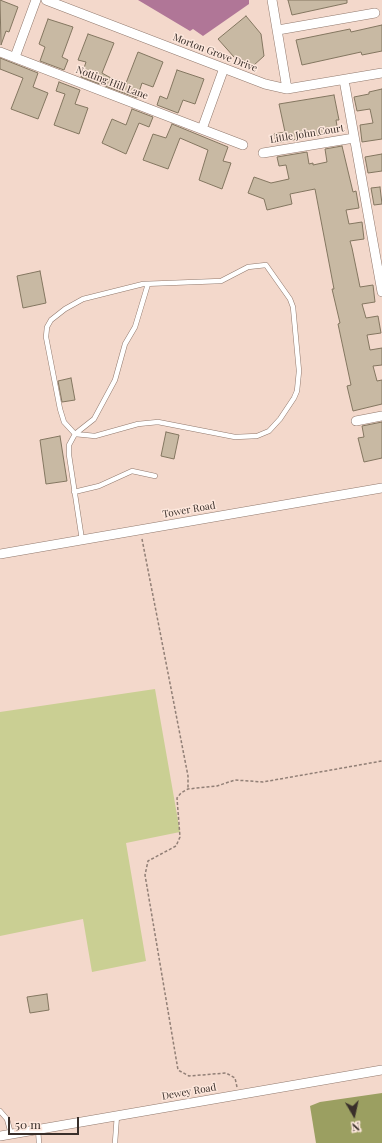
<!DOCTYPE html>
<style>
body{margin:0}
#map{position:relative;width:382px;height:1143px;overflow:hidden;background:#f3d8cb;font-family:"Playfair Display",serif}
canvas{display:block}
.north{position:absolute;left:334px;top:1095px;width:40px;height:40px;-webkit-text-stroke:3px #fde7dc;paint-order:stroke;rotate:171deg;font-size:11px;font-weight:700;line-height:16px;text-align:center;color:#392f2a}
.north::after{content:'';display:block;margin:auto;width:14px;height:18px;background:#392f2a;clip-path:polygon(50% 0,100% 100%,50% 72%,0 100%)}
.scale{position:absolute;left:8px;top:1117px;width:71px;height:18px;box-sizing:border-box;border:2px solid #392f2a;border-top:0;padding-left:5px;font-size:12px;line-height:14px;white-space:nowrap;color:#392f2a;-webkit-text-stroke:3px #fde7dc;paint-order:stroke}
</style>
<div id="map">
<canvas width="382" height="1143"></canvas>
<div class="north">N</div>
<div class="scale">50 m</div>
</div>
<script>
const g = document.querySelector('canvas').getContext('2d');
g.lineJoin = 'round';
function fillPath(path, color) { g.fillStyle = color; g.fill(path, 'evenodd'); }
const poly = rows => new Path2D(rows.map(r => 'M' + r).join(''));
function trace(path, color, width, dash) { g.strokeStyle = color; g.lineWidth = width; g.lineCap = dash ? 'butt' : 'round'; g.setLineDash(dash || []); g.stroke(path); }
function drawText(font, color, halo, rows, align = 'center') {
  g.font = font + ' "Playfair Display",serif'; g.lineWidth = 3; g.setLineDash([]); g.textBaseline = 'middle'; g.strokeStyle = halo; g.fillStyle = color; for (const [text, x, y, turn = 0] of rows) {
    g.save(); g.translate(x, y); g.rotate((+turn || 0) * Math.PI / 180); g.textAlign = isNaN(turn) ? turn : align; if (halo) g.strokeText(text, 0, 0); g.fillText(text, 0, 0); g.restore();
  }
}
fillPath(poly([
 [155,689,180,832,126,843,146,961,92,972,83,919,0,936,0,712]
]), '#cacf93');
fillPath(poly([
 [382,1093,382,1143,316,1143,310,1106,320,1102]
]), '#9b9f61');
fillPath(poly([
 [138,0,249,0,249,4,203,36,193,29,190,31]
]), '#b07697');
const building = poly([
 [0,0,18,7,9,32,6,31,1,45,0,0],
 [288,0,347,0,347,3,292,15,288,0],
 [246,16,261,34,264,56,254,65,234,57,218,39,246,16],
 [48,19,73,27,62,57,68,60,64,70,40,61,45,47,39,44,48,19],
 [382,25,382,51,362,55,361,52,302,65,296,40,350,29,351,32,382,25],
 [88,34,114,43,102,73,109,77,126,83,138,52,163,62,153,87,142,83,137,98,81,77,86,62,78,60,88,34],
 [0,58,38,73,33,87,48,93,38,119,11,109,23,78,0,69,0,58],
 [177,70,204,79,195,104,183,100,178,113,157,105,160,96,167,99,177,70],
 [59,82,80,90,75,104,88,108,79,134,54,125,65,94,56,91,59,82],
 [382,89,382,139,362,142,360,125,373,123,370,109,357,111,354,97,369,94,369,92,382,89],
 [334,95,339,120,336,120,338,132,276,143,274,134,285,132,279,104,334,95],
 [132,109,153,117,149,127,139,123,126,154,102,143,112,119,126,125,132,109],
 [172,124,228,147,223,161,231,163,222,189,199,180,208,150,180,138,168,169,143,160,153,134,166,138,172,124],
 [342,146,353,192,356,191,359,208,346,210,349,224,362,222,364,239,350,241,352,248,360,287,373,285,375,302,362,304,366,318,378,316,381,333,367,335,370,350,382,348,382,365,373,366,377,381,382,380,382,404,353,411,347,386,351,385,338,324,340,323,332,289,334,289,315,189,290,194,292,204,267,210,264,199,248,193,254,177,271,183,289,179,286,165,279,166,277,157,307,152,309,164,313,163,313,165,327,162,325,149,342,146],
 [382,154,382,171,368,173,365,157,382,154],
 [380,187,382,204,374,205,371,188,380,187],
 [40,271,46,303,23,308,17,276,40,271],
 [71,378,75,400,62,402,58,381,71,378],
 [382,422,382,458,364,462,358,438,364,437,362,426,382,422],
 [166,432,179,435,174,459,161,456,166,432],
 [60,436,67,481,46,484,40,440,60,436],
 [47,994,49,1010,30,1013,27,997,47,994]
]);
fillPath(building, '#c8b9a3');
trace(building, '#837660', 1);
const lane = poly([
 [75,434,95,436,138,424,158,422,235,437,257,436,269,431,280,419,294,398,297,391,299,371,293,307,290,299,266,265,248,267,221,281,143,284,83,299,65,309,51,320,47,327,46,337,60,409,64,422,75,434,69,445,69,455,82,540],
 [75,434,94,419,115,380,125,344,135,327,148,284],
 [74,492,99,486,132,471,155,476],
 [0,1111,7,1119,11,1134],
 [38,1129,39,1143],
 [115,1143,117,1115]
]);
const street = poly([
 [46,0,265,84,287,89,382,73],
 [272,0,287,89],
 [278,30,375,13],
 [0,52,243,145],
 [15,57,36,0],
 [344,80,382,292],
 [202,129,224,68],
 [263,153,354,138],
 [356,421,382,416],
 [0,554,382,488],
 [0,1136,382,1070]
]);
trace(lane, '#91796d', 5.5);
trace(street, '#91796d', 10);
trace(poly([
 [142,539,188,776,188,789],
 [237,1087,235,1078,226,1073,189,1076,178,1070,145,875,148,861,176,846,180,837,177,798,181,793,188,789,217,786,235,780,263,782,382,761]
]), '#917f76', 1.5, [3, 2]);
trace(lane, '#fff', 4.5);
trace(street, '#fff', 9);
drawText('10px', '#392f2a', '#fde7dc', [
 ["Morton Grove Drive",215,53,21],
 ["Notting Hill Lane",112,83,21],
 ["Little John Court",307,134,-9],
 ["Tower Road",189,510,-10],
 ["Dewey Road",189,1092,-10]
]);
</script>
